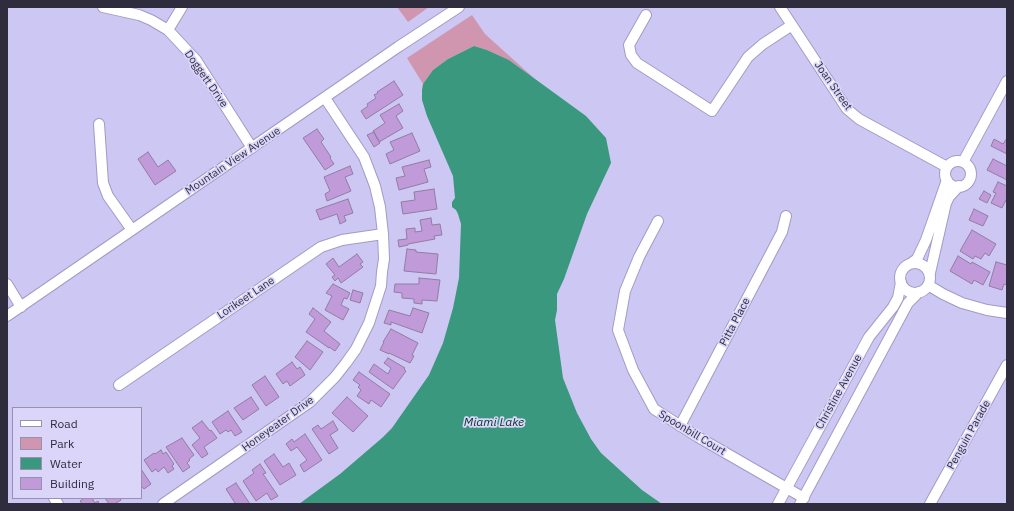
<!DOCTYPE html>
<style>
body{margin:0}
#map{position:relative;width:1014px;height:511px;overflow:hidden;background:#cdc7f3;font-family:"IBM Plex Sans",sans-serif}
canvas{display:block}
.frame{position:absolute;inset:0;border:8px solid #2e2c3d;pointer-events:none}
.legend{position:absolute;left:12px;top:407px;width:130px;height:92px;box-sizing:border-box;background:#dad5f9;border:1px solid #9591ae;margin:0;padding:5px 7px;list-style:none;font-size:12px;color:#2e2c3d}
.legend li{display:flex;align-items:center;gap:8px;height:20px}
.legend b{width:20px;border:1px solid #9591ae}
</style>
<div id="map">
<canvas width="1014" height="511"></canvas>
<div class="frame"></div>
<ul class="legend">
<li><b style="height:5px;background:#fff"></b>Road</li>
<li><b style="height:11px;background:#d096af"></b>Park</li>
<li><b style="height:11px;background:#39987e"></b>Water</li>
<li><b style="height:11px;background:#c09ad9"></b>Building</li>
</ul>
</div>
<script>
const g = document.querySelector('canvas').getContext('2d');
g.lineJoin = 'round';
function fillPath(path, color) { g.fillStyle = color; g.fill(path, 'evenodd'); }
const poly = rows => new Path2D(rows.map(r => 'M' + r).join(''));
function trace(path, color, width, dash) { g.strokeStyle = color; g.lineWidth = width; g.lineCap = dash ? 'butt' : 'round'; g.setLineDash(dash || []); g.stroke(path); }
function drawText(font, color, halo, rows, align = 'center') {
  g.font = font + ' "IBM Plex Sans",sans-serif'; g.lineWidth = 3.5; g.setLineDash([]); g.textBaseline = 'middle'; g.strokeStyle = halo; g.fillStyle = color; for (const [text, x, y, turn = 0] of rows) {
    g.save(); g.translate(x, y); g.rotate((+turn || 0) * Math.PI / 180); g.textAlign = isNaN(turn) ? turn : align; if (halo) g.strokeText(text, 0, 0); g.fillText(text, 0, 0); g.restore();
  }
}
fillPath(poly([
 [397,7,429,7,408,22],
 [472,15,485,34,535,79,509,60,487,50,474,46,448,59,433,70,423,84,407,58]
]), '#d096af');
fillPath(poly([
 [474,46,487,50,509,60,586,116,606,138,611,163,587,214,564,279,557,294,557,310,555,320,563,378,577,413,591,439,601,453,642,490,662,504,299,504,340,474,382,438,392,428,429,375,443,343,453,308,459,278,461,224,458,214,456,210,452,207,452,202,455,198,453,176,427,116,422,100,422,90,423,84,433,70,448,59]
]), '#39987e');
const building = poly([
 [394,81,403,95,366,119,361,111,368,106,367,104,376,98,374,95,378,93,377,92,394,81],
 [399,104,403,111,396,116,403,128,379,142,373,131,385,123,380,115,399,104],
 [317,129,324,139,321,142,331,157,330,158,334,164,325,170,303,138,317,129],
 [374,132,380,143,374,147,367,135,374,132],
 [412,133,420,151,390,164,386,154,394,150,390,142,412,133],
 [1007,138,1007,154,991,146,994,139,1003,144,1007,138],
 [148,152,158,167,168,160,176,171,155,185,138,159,148,152],
 [993,159,1007,166,1007,180,987,170,993,159],
 [429,160,431,167,424,169,428,182,399,190,396,178,405,176,402,167,429,160],
 [350,166,353,174,345,177,351,191,327,201,325,194,330,191,324,177,350,166],
 [998,182,1007,186,1007,198,1002,208,991,203,996,193,993,192,998,182],
 [434,189,437,209,403,214,401,202,415,200,414,192,434,189],
 [984,191,991,195,987,203,979,199,984,191],
 [348,199,353,213,344,216,346,221,340,224,337,214,320,220,316,210,348,199],
 [974,209,988,216,983,226,969,220,974,209],
 [431,218,432,225,440,224,442,235,434,236,435,239,408,244,408,245,399,247,398,240,407,239,406,229,415,228,415,232,422,231,420,220,431,218],
 [972,230,996,244,989,256,985,253,981,259,975,256,973,259,960,251,972,230],
 [407,249,416,250,416,252,438,254,436,274,404,271,407,249],
 [357,254,363,262,360,264,363,267,341,283,338,278,335,281,332,277,335,275,326,264,333,258,339,267,357,254],
 [958,256,971,264,972,262,990,272,983,285,974,280,972,284,950,271,958,256],
 [996,262,1007,265,1007,285,1004,284,1002,290,989,286,996,262],
 [419,278,440,280,437,301,422,300,422,304,414,303,414,299,402,298,402,293,394,292,395,284,419,284,419,278],
 [333,284,350,293,347,299,344,298,341,305,349,309,343,320,325,310,332,296,326,293,333,284],
 [353,290,363,293,360,303,350,300,353,290],
 [313,308,331,322,324,331,340,344,335,351,329,347,329,348,306,332,315,319,309,314,313,308],
 [413,308,429,313,422,333,391,322,391,325,384,323,389,310,410,316,413,308],
 [391,329,418,343,412,355,414,356,410,363,389,353,389,354,380,350,384,342,383,342,391,329],
 [307,341,323,352,310,370,295,357,307,341],
 [388,358,405,368,404,369,406,371,393,389,369,372,374,364,388,374,391,368,384,363,388,358],
 [292,362,297,369,300,367,305,375,290,386,287,381,283,384,276,374,292,362],
 [359,372,390,394,381,407,371,400,369,404,357,396,361,390,358,387,360,385,353,380,359,372],
 [265,376,279,397,266,406,252,385,265,376],
 [251,397,259,409,243,420,234,408,251,397],
 [347,397,368,416,353,432,332,413,347,397],
 [228,411,242,432,235,436,231,430,228,432,226,430,220,434,212,422,228,411],
 [202,421,210,431,211,430,217,438,204,447,208,454,202,458,192,445,200,438,192,428,202,421],
 [333,421,338,430,330,435,338,448,329,454,312,429,318,425,321,429,333,421],
 [305,434,322,460,304,472,300,465,307,460,297,447,291,451,286,444,292,439,294,442,305,434],
 [182,438,194,455,189,459,190,460,187,463,190,467,183,472,166,447,182,438],
 [161,450,163,454,166,452,174,464,172,466,174,469,168,473,164,467,158,472,156,469,152,472,144,460,154,453,155,454,161,450],
 [274,454,283,467,289,463,296,475,280,485,264,461,274,454],
 [260,464,266,473,263,474,278,496,271,500,267,493,256,501,243,481,254,473,252,470,260,464],
 [141,469,151,484,144,489,141,486,141,469],
 [236,483,250,504,233,504,235,503,226,489,236,483],
 [82,498,92,498,95,503,98,501,99,504,82,504,80,501,83,499,82,498],
 [105,498,120,498,121,500,116,503,117,504,109,504,105,498]
]);
fillPath(building, '#c09ad9');
trace(building, '#937ca2', 1);
const minor = poly([
 [103,7,139,15,151,20,168,30,196,60,252,148],
 [780,7,847,109,859,119,947,167],
 [646,15,629,45,631,55,637,63,712,111,748,57,763,44,792,25],
 [168,30,182,7],
 [99,124,103,183,108,196,132,230],
 '945 174a13 13 0 1 1 26 0a13 13 0 1 1-26 0Z',
 [963,162,1007,81],
 [658,221,639,257,625,291,618,330,633,370,654,409,698,437,804,498],
 '900 278a15 15 0 1 1 30 0a15 15 0 1 1-30 0Z',
 [910,264,917,259,926,240,947,180],
 [930,273,946,203,949,197,959,186],
 [7,284,21,307],
 [928,285,943,294,962,303,987,310,1007,313],
 [7,316,398,47,459,7],
 [119,385,321,247,342,240,383,234],
 [680,426,782,232,786,216],
 [54,498,58,504],
 [163,504,310,402,335,377,346,363,356,349,369,323,381,286,382,272,384,259,383,234,380,207,375,186,364,157,325,98],
 [778,504,869,337,893,307,898,298,901,282],
 [800,504,908,303,919,292],
 [930,504,1007,365]
]);
trace(minor, '#a19bc5', 12);
trace(minor, '#fff', 10);
drawText('11px', '#2e2c3d', '#dad5f9', [
 ["Doggett Drive",206,79,55],
 ["Joan Street",833,86,55],
 ["Mountain View Avenue",233,161,-34],
 ["Lorikeet Lane",246,298,-34],
 ["Pitta Place",735,322,-62],
 ["Christine Avenue",839,392,-61],
 ["Honeyeater Drive",278,424,-36],
 ["Spoonbill Court",692,433,31],
 ["Penguin Parade",969,435,-61]
]);
drawText('italic 12px', '#063327', '#dad5f9', [
 ["Miami Lake",494,423]
]);
</script>
